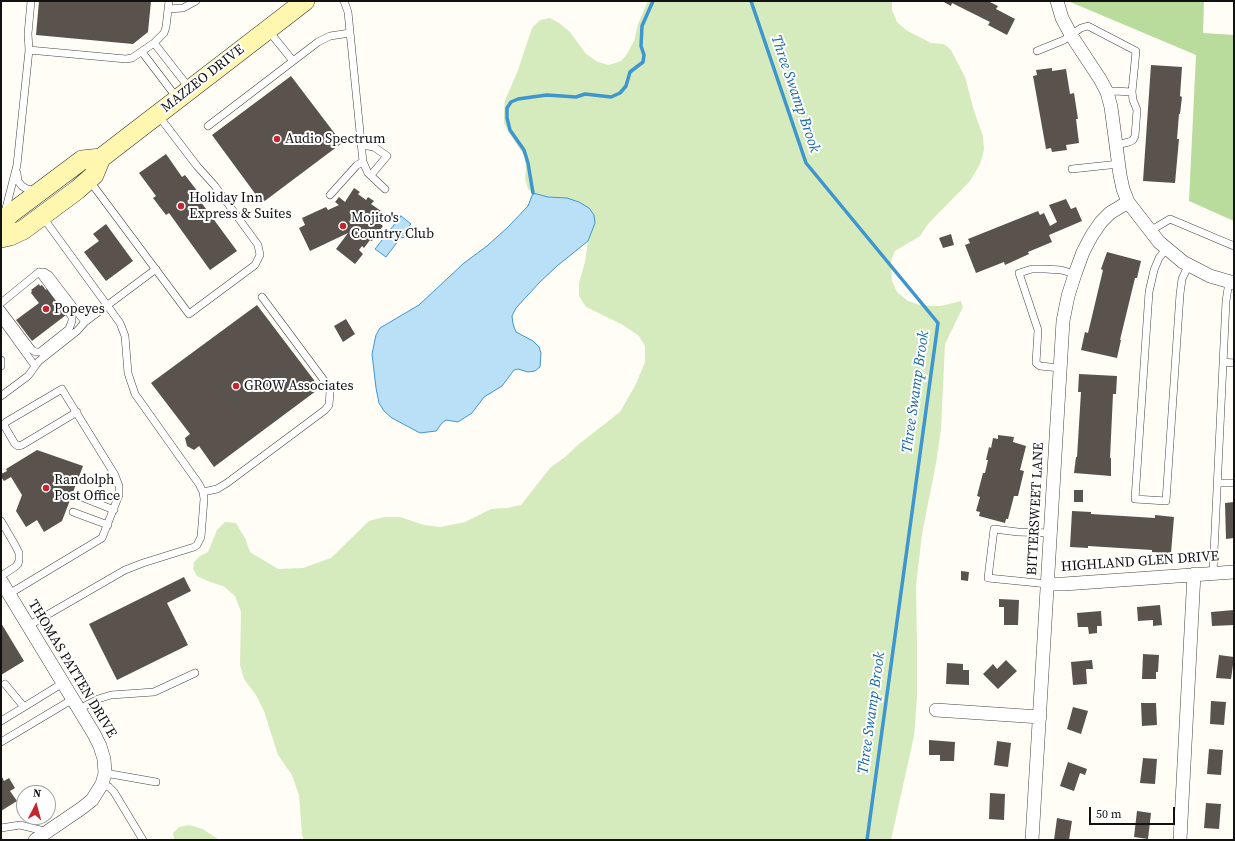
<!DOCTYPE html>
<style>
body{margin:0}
#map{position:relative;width:1235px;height:841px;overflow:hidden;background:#fffdf5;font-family:"Source Serif 4",serif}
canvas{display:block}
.frame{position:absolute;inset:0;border:2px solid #111;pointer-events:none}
.north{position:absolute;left:16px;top:785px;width:40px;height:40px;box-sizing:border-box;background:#fff;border:1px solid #a0a0a0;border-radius:50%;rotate:6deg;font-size:11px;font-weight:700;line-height:16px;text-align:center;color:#111}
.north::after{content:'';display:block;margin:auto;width:14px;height:18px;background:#c4262e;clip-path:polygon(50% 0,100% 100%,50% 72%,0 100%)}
.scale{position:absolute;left:1089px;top:807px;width:86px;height:18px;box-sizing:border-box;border:2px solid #111;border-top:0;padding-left:5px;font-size:12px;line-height:14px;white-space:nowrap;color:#111;-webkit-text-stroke:3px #fff;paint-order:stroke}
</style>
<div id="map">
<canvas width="1235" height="841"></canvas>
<div class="frame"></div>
<div class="north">N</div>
<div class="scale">50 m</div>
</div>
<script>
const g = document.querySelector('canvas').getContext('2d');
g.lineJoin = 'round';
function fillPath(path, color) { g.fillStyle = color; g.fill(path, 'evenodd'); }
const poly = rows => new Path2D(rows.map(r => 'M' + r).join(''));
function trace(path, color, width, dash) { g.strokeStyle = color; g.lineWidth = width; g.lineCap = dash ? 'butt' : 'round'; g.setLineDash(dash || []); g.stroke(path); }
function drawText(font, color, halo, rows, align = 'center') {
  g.font = font + ' "Source Serif 4",serif'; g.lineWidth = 4; g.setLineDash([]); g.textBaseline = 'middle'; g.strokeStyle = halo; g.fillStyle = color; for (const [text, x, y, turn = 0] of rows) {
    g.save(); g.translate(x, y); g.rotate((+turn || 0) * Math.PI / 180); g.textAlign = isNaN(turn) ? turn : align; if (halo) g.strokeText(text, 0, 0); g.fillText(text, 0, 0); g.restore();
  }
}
fillPath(poly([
 [648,1,892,1,892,10,897,22,906,30,931,43,944,44,951,50,965,77,974,111,983,136,984,150,980,164,970,181,928,224,920,236,895,251,891,261,892,281,897,292,908,301,923,306,941,306,961,301,963,307,945,344,941,429,936,463,922,534,916,586,917,642,917,697,914,736,891,840,304,840,302,835,299,795,292,775,278,755,264,711,256,695,244,679,240,665,241,612,235,596,223,586,210,582,197,576,193,569,194,562,200,556,208,552,217,530,225,522,236,523,246,540,250,552,265,561,278,569,303,568,331,558,369,521,384,517,400,517,424,525,440,527,465,522,491,509,507,508,521,505,550,468,565,457,579,444,620,412,636,384,645,362,645,346,639,336,623,325,586,307,579,296,579,283,585,262,588,241,595,223,579,202,567,198,541,196,533,193,528,189,525,178,526,170,525,157,509,133,504,123,504,111,505,100,517,73,532,28,540,20,550,18,559,23,570,32,586,54,598,62,609,65,621,61,627,54,634,41,638,24],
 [189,825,203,829,219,840,174,840,173,833,179,827]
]), '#d5ebbd');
fillPath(poly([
 [1068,1,1204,1,1203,33,1234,35,1234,221,1189,201,1196,55]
]), '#b9dc9c');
const water = poly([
 [533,193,548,197,567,198,579,202,589,208,594,215,595,223,588,241,557,266,539,283,516,308,512,316,513,324,516,332,533,341,539,347,541,353,540,367,535,371,528,372,518,369,514,370,502,386,484,397,472,413,458,422,446,420,442,423,436,431,420,433,392,418,384,411,379,403,376,388,372,354,376,335,380,328,419,305,464,263,487,246,508,227,528,206,533,193],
 [401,216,411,224,405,232,407,234,403,238,401,237,386,257,375,249,401,216]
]);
fillPath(water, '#b9e0f7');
trace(water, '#3f96cf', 1);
trace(poly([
 [751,1,806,163,938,323,867,840],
 [533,193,528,163,524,150,510,130,507,118,507,108,511,102,518,99,532,97,547,95,576,97,585,94,611,97,620,93,626,86,630,72,643,62,644,55,641,46,642,26,653,1]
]), '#3f96cf', 3.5);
fillPath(poly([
 [39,1,151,1,148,32,133,44,36,35],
 [942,1,988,1,998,6,996,9,1015,19,1007,35,988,25,990,22,952,3,951,6],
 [1151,65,1182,67,1180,96,1182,97,1180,114,1179,114,1177,139,1179,139,1175,183,1143,181],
 [1052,68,1052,71,1066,69,1070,94,1074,93,1078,119,1076,119,1079,143,1066,145,1067,150,1052,152,1051,148,1046,149,1033,76,1037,75,1036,70],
 [291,76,342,143,262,203,212,135],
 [166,154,182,177,185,175,198,192,195,194,237,251,210,270,169,213,166,215,153,198,156,196,139,173],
 [354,188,360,192,358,194,366,200,368,197,374,201,371,204,381,211,374,219,383,226,372,241,370,240,364,248,362,246,359,250,363,254,355,264,336,249,348,233,310,251,299,228,305,225,302,218,326,207,328,210,339,205,335,202,339,197,345,202],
 [1066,199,1071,209,1076,207,1082,221,1049,235,1052,242,1028,252,1029,254,1005,265,1004,262,976,273,965,245,970,243,968,239,1038,211,1040,215,1044,213,1050,226,1057,222,1049,205],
 [106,224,133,261,106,281,84,252,99,241,93,234],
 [951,234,954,245,943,248,939,238],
 [1107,252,1141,261,1137,278,1135,278,1120,340,1121,340,1117,358,1081,350,1085,332,1088,333,1103,270,1101,269],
 [39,284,40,286,42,285,46,290,48,288,57,300,56,301,66,315,32,341,16,320,39,303,31,293,32,291,31,290],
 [257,305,320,388,214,467,199,446,194,450,187,446,185,438,190,434,151,383],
 [346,319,355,334,343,342,334,326],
 [1079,374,1117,376,1116,394,1113,394,1110,458,1111,458,1111,476,1074,473,1076,457,1077,457,1081,392,1078,392],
 [998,435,1014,437,1013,442,1026,446,1020,470,1024,471,1018,496,1014,496,1008,519,1006,519,1005,523,979,516,980,512,976,511,980,497,977,496,983,473,985,473,988,460,986,460,989,447,991,448,993,438,998,439],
 [37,450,83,466,62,521,44,532,37,520,26,527,16,511,22,495,11,477,4,481,1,477,1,474,7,471,6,469],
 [1074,490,1083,490,1083,502,1074,502],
 [1234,502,1234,538,1226,539,1225,503],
 [1072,511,1091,512,1091,514,1155,518,1155,515,1174,517,1171,553,1152,552,1152,550,1088,546,1088,548,1070,547],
 [961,571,969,572,968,581,961,580],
 [184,577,191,591,167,603,188,645,117,680,89,624],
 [999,599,1019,600,1018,625,1004,625,1004,607,999,607],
 [1160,605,1162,625,1153,626,1153,620,1138,621,1137,607],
 [1234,610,1234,625,1212,626,1211,612],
 [1101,611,1102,626,1097,626,1097,633,1089,634,1088,627,1078,627,1077,613],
 [1,623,24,661,1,675],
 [1143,654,1159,655,1158,672,1156,672,1156,679,1142,679],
 [1219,655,1234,657,1234,665,1233,665,1231,679,1216,678],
 [1006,660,1017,671,998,689,983,674,993,664,997,669],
 [1092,660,1093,669,1086,669,1087,684,1073,685,1071,662],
 [947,663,963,664,963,670,969,670,969,685,946,684],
 [1211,701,1226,702,1224,725,1210,724],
 [1141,703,1156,703,1157,725,1142,726],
 [1073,707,1088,711,1081,734,1067,729],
 [929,740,955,742,954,761,940,761,940,755,929,755],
 [997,741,1011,743,1008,767,994,765],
 [1209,749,1223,750,1221,775,1207,774],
 [1143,758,1157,759,1155,784,1140,783],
 [1068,762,1087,769,1085,775,1080,773,1074,791,1060,786],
 [1,775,4,781,9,778,15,788,10,791,17,801,1,811],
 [990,793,1005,794,1004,820,989,819],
 [1206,803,1221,804,1219,829,1204,828],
 [1137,811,1151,813,1148,839,1134,837],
 [1057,818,1072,821,1069,840,1054,840]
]), '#5a524d');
const lane = poly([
 [344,1,348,12,363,162,368,173,385,189],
 [168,9,183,8,196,1],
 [268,30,293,61],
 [154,43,190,89],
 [29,50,126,59,132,58,154,43,164,33,166,27,169,1],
 [1037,51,1064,40,1081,28,1088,26,1136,51,1132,92,1133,100,1137,110,1135,136,1133,140,1129,142,1116,145],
 [142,52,177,98],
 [1107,92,1114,91,1132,92],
 [208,126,318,42,330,36,350,33],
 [361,145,374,147,387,156,371,175],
 [1072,169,1119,164],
 [17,173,18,181,22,186,27,189,36,190],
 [89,180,189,314,255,265,260,255,258,245,215,186,197,166,158,115],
 [330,195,357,165,363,162],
 [5,212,17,165,29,50,28,34,31,1],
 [1150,231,1170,219,1234,246],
 [1166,249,1159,258,1154,270,1149,292,1135,499,1166,501,1180,294,1182,279,1188,266],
 [1,303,39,272,44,272,49,275,85,322],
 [1,309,32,350,36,352,40,352,69,329,72,321,72,317,39,272],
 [1,319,35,366],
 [1,360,1,366],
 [1223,362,1234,363],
 [1060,368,1040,366,1036,363,1038,330,1019,273,1032,269,1045,269,1061,270,1075,274],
 [1,396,28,376,39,361,77,331,85,322,156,269],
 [1217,483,1234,483],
 [203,492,217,489,227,483,325,410,329,405,330,392,326,383,262,297],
 [79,496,114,510],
 [73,512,108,525],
 [1,521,15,545,19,553,19,560,18,564,15,567,1,576],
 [1213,573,1226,301,1229,282],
 [1048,584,988,578,994,529,1018,532,1051,533],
 [9,594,102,538,119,495,119,486,116,478,115,475,63,391,62,389,6,422,4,424,5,427,15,444,18,446,22,445,77,412],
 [28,626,125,570,143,563,194,547,197,545,201,537,204,499,203,492,199,484,135,394,128,373,125,336,120,323,42,216],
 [5,684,24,707],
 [79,709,98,699,111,695,154,692,195,673],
 [1,721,63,683],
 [1,742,73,699],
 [105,773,156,782],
 [102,784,109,787,114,792,143,840],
 [1,828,20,825,48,832]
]);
const street = poly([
 [1057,1,1062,18,1071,35,1100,79,1107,92,1111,107,1120,175,1123,189,1128,202,1159,242,1183,262,1210,276,1234,283],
 [1,581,94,734,100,746,104,759,105,773,102,784,92,800,82,808,35,840],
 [1048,584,1064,584,1234,572],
 [936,710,1040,717],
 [1032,840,1063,321,1068,296,1075,274,1083,252,1092,235,1101,222,1110,213,1128,202],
 [1180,840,1194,574]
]);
const secondary = poly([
 [1,225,10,214,82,160,101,158],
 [1,238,10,236,23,230,77,190,94,175,101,158,305,1]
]);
trace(lane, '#444', 8);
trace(street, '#444', 14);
trace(secondary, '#333', 20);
trace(lane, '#fff', 7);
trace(street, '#fff', 13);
trace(secondary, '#fff6b0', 19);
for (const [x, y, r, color] of [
 [277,139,4,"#c4262e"],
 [181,206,4,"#c4262e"],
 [343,226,4,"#c4262e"],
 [46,309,4,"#c4262e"],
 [236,386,4,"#c4262e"],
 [46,488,4,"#c4262e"]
]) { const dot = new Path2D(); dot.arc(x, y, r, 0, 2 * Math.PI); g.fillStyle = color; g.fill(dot); trace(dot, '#fff', 1.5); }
drawText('14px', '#111', '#fff', [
 ["MAZZEO DRIVE",203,79,-38],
 ["BITTERSWEET LANE",1036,509,-87],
 ["HIGHLAND GLEN DRIVE",1140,562,-4],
 ["THOMAS PATTEN DRIVE",72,669,59]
]);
drawText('14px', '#111', '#fff', [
 ["Audio Spectrum",285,139],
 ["Holiday Inn",189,198],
 ["Express & Suites",189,214],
 ["Mojito's",351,218],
 ["Country Club",351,234],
 ["Popeyes",54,309],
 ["GROW Associates",244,386],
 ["Randolph",54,480],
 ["Post Office",54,496]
], 'left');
drawText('italic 15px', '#1768a6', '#fff', [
 ["Three Swamp Brook",795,94,71],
 ["Three Swamp Brook",916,392,-82],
 ["Three Swamp Brook",872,713,-82]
]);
</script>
